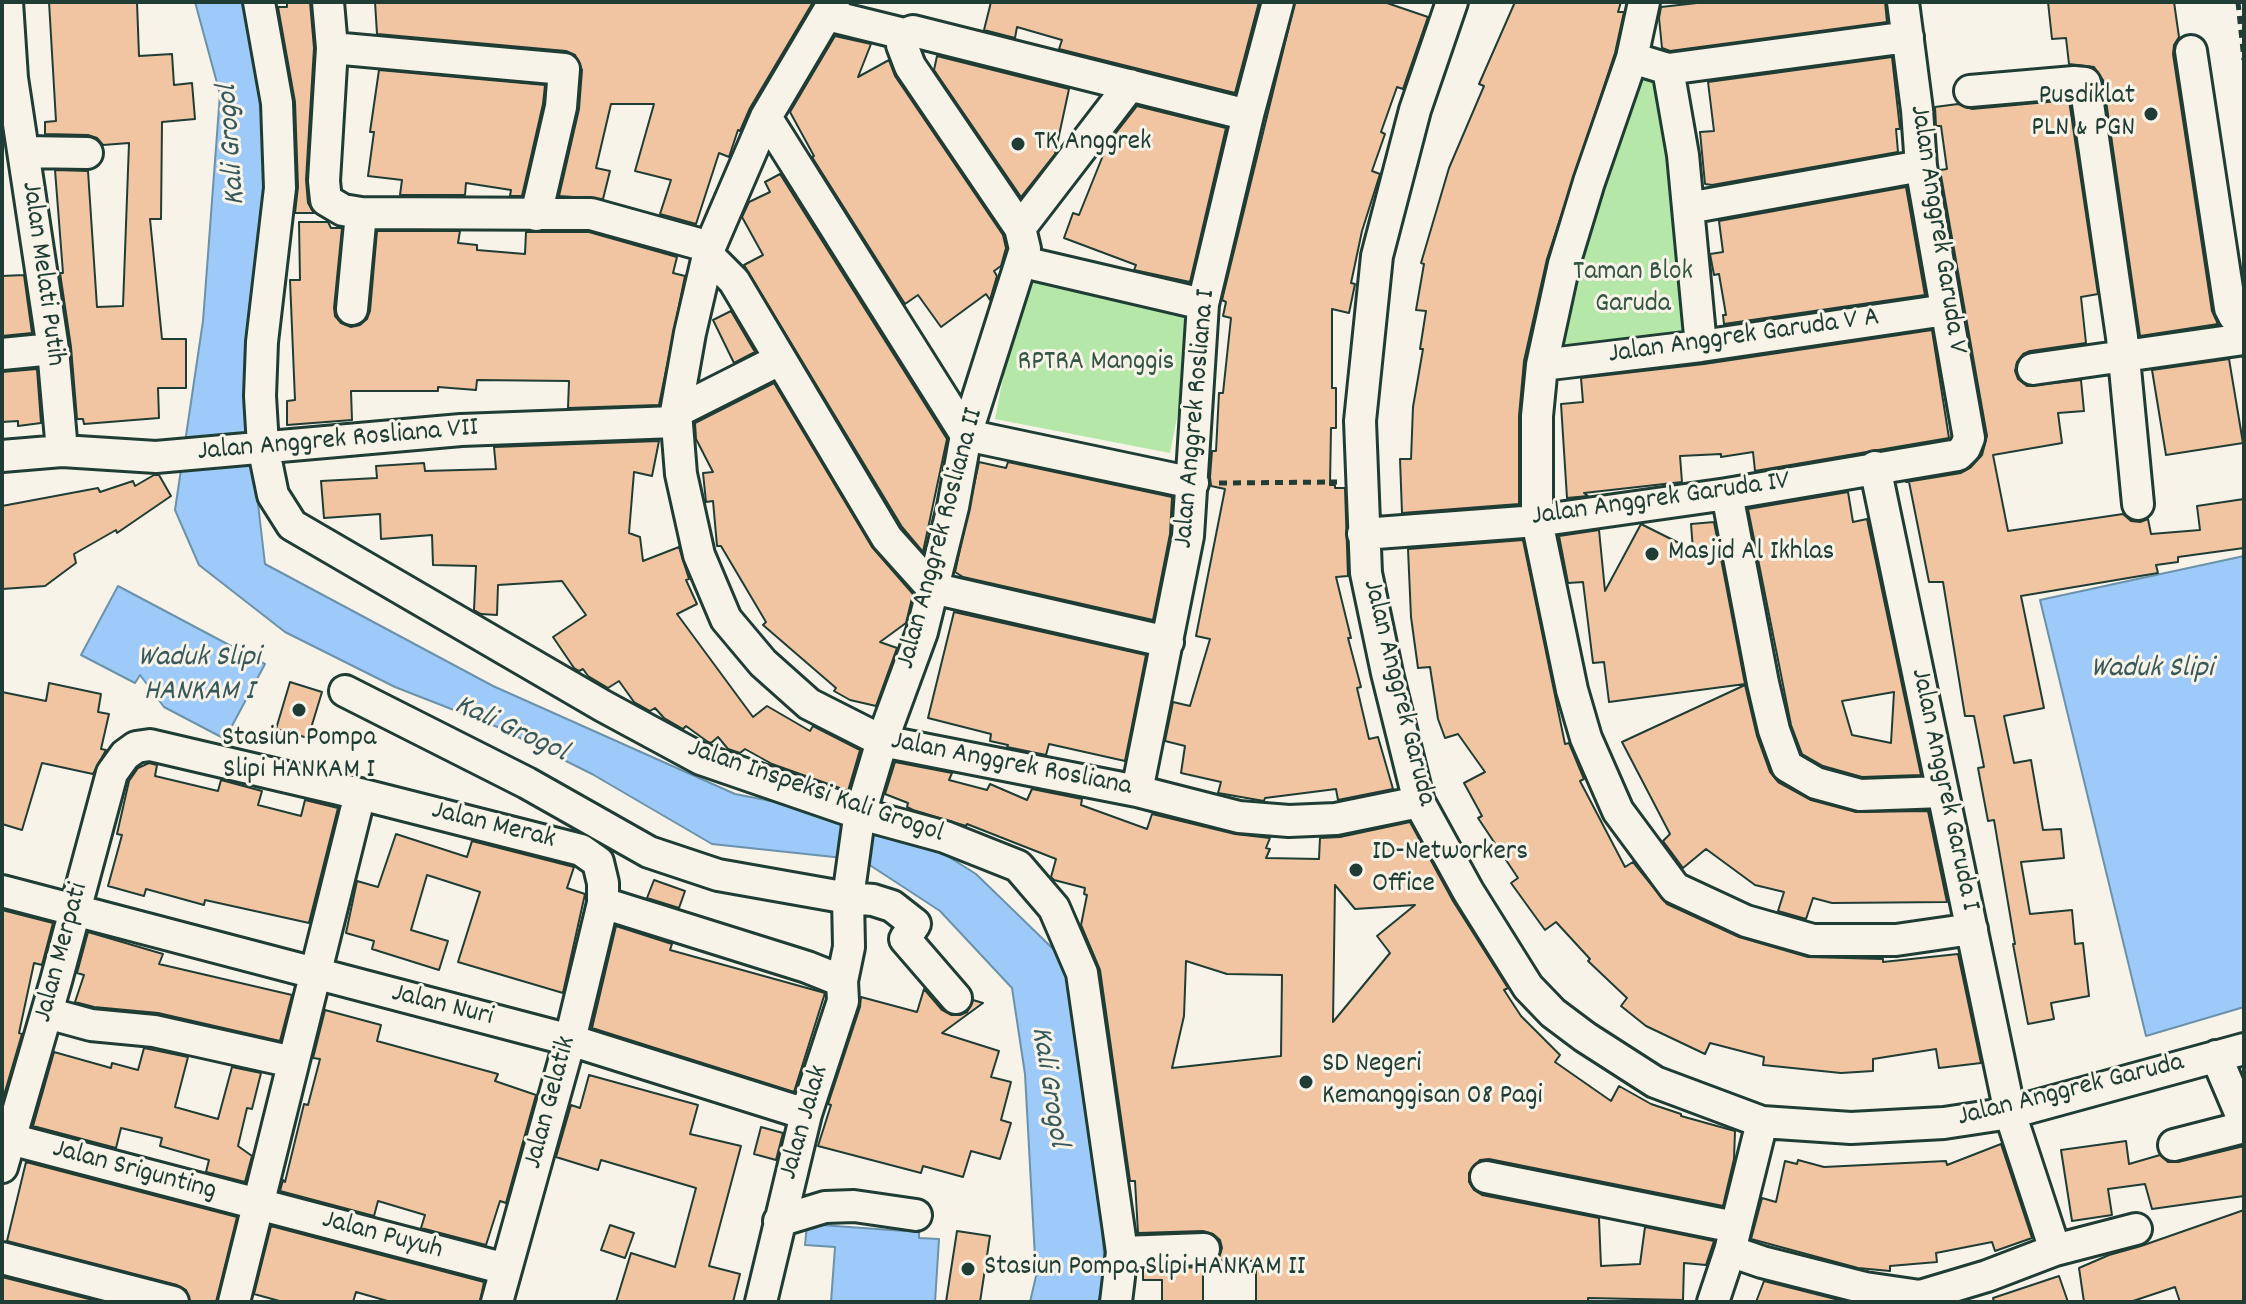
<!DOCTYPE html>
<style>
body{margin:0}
#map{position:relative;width:2246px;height:1304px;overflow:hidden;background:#f7f3e8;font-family:Dekko,sans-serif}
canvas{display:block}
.frame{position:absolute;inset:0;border:4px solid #1f3d34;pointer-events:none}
</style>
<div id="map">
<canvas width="2246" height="1304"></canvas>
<div class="frame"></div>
</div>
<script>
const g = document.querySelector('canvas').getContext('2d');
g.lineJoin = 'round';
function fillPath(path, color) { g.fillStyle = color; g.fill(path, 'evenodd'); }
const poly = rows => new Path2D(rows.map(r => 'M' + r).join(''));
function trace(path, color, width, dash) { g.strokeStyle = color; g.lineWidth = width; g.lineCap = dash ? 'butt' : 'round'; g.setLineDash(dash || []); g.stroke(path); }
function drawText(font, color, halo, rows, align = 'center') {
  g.font = font + ' Dekko,sans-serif'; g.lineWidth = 6; g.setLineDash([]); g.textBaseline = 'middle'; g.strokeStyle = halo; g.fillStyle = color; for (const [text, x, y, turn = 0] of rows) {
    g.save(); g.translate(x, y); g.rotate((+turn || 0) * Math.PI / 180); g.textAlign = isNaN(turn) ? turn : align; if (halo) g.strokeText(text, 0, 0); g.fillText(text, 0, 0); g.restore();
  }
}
fillPath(poly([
 [1637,63,1667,73,1699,340,1555,358],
 [1023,276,1198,310,1170,453,995,419]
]), '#b4e7a8');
const water = poly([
 [195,2,252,2,276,218,247,409,265,564,493,686,735,794,858,818,914,835,976,874,1081,976,1106,1278,1098,1302,1030,1302,1036,1276,1025,1074,1012,988,940,911,862,860,712,844,592,774,500,728,395,687,285,632,199,565,175,510,203,321,220,94,195,2],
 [2244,556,2244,1007,2146,1036,2040,600,2244,556],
 [118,586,265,664,225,739,164,707,140,675,135,683,81,655,118,586],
 [807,1224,919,1232,919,1238,939,1239,935,1302,831,1302,835,1247,805,1245,807,1224]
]);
fillPath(water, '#9dcaf8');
trace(water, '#6b92aa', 2);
const building = poly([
 [49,2,137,2,139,56,172,54,174,85,192,83,195,119,162,122,161,219,150,219,162,339,186,339,186,388,158,388,159,418,84,424,83,419,77,419,71,347,60,273,63,273,55,170,88,171,97,307,123,306,129,143,103,145,97,138,88,135,45,134,45,122,56,121,49,2],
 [287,2,310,2,314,48,306,180,308,203,314,213,295,213,298,187,295,102,278,7,287,7,287,2],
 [375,2,813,2,750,108,740,131,738,130,729,157,719,153,696,224,660,214,671,180,635,171,654,104,611,104,596,168,610,171,603,199,559,196,579,109,582,70,575,55,566,51,377,34,375,2],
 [991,2,1259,2,1235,93,1059,49,1062,40,1017,27,1015,38,984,30,991,2],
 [1295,2,1384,2,1428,17,1403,89,1397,87,1381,132,1385,134,1372,171,1380,174,1362,231,1351,283,1355,284,1349,313,1332,309,1332,388,1336,388,1336,428,1331,428,1330,485,1335,485,1335,488,1345,488,1348,576,1336,577,1351,638,1348,638,1361,687,1357,688,1369,739,1378,737,1393,789,1338,800,1336,789,1265,798,1264,801,1218,793,1221,782,1181,773,1185,746,1165,741,1173,702,1190,706,1210,639,1196,636,1225,489,1211,486,1210,477,1212,451,1216,451,1219,393,1223,393,1231,318,1223,316,1226,302,1222,300,1295,2],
 [1515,2,1621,2,1618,12,1624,12,1615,53,1547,259,1524,361,1519,416,1519,504,1402,513,1400,459,1411,459,1413,407,1423,349,1420,349,1426,311,1416,310,1424,264,1421,263,1449,168,1484,86,1479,84,1515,2],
 [1706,2,1885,2,1887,22,1670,51,1662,48,1659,18,1661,7,1706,2],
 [2048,2,2174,2,2179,37,2174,45,2173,54,2212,311,2218,324,2140,336,2103,80,2094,67,2069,64,2066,38,2052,39,2048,2],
 [835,36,871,44,858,77,889,60,895,76,1003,235,1006,248,1001,266,994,271,997,276,990,300,986,294,941,327,918,295,905,304,812,157,814,156,790,112,835,36],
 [937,56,1069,89,1055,154,1021,197,934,70,937,56],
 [1892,57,1900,129,1896,129,1898,152,1712,185,1705,184,1700,132,1714,131,1708,82,1892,57],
 [379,70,545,85,543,104,522,196,510,196,511,190,466,183,465,195,400,195,402,180,368,176,374,132,370,132,379,70],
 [2069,100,2098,294,2081,297,2086,343,2030,351,2023,354,2017,362,2015,371,2018,379,2027,386,2081,380,2084,411,2058,413,2062,443,1993,455,2008,531,2123,514,2131,521,2140,522,2148,519,2151,534,2200,530,2197,506,2244,499,2244,548,2178,557,2178,562,2156,565,2158,573,2021,596,2044,708,2004,716,2014,763,2031,760,2043,830,2061,829,2064,858,2021,862,2030,914,2072,910,2075,944,2083,943,2089,996,2051,1003,2054,1019,2028,1024,2013,944,2015,944,1994,820,1988,821,1978,768,1984,767,1974,716,1965,716,1943,582,1929,582,1909,482,1906,482,1961,473,1970,468,1982,455,1987,436,1940,170,1947,169,1941,126,1936,126,1935,107,1958,104,1972,109,2069,100],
 [1137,106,1226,128,1190,282,1134,270,1136,265,1064,238,1073,213,1079,215,1108,143,1137,106],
 [780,174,947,439,923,552,902,527,744,265,763,255,742,217,749,202,770,192,765,182,780,174],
 [1906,187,1925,295,1724,324,1723,315,1726,315,1719,274,1714,275,1710,254,1723,252,1719,221,1906,187],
 [299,222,328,222,331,228,342,228,334,308,335,316,341,323,351,327,360,325,367,319,370,311,377,231,460,231,458,243,477,245,477,250,525,254,526,232,589,232,677,257,673,273,685,276,659,405,568,408,569,381,477,380,476,390,438,387,438,391,351,391,352,420,287,425,287,401,295,400,290,280,300,280,299,222],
 [24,275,32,333,2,336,2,276,24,275],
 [731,311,755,352,734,363,713,320,731,311],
 [1932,330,1949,438,1755,471,1753,452,1721,457,1721,454,1680,456,1682,482,1584,493,1588,496,1567,498,1561,404,1583,402,1581,378,1704,364,1932,330],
 [2229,359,2243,443,2166,455,2152,370,2229,359],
 [37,369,41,423,18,426,18,421,2,422,2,372,37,369],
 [774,383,872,547,913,594,906,623,880,642,897,648,876,706,850,700,834,691,836,688,763,625,766,622,721,546,717,546,713,501,706,502,703,473,713,472,696,439,695,423,774,383],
 [659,441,652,476,634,472,629,533,640,537,643,561,679,547,689,579,686,580,697,604,677,614,753,717,767,706,810,731,813,726,860,750,848,791,772,764,745,749,740,753,728,749,718,737,711,743,708,742,686,726,683,729,664,718,655,708,650,711,634,702,619,681,608,688,588,676,583,669,579,671,574,668,553,637,586,615,562,581,498,585,497,615,481,614,474,610,476,566,433,565,432,535,381,539,380,514,324,518,321,481,377,478,376,466,424,463,425,471,496,469,494,447,659,441],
 [979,462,1006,468,1008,462,1172,497,1170,534,1153,620,963,577,955,572,979,462],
 [154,475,159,475,171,496,117,533,116,530,74,554,76,563,45,586,2,589,2,506,98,488,100,492,133,481,135,486,154,475],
 [1848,492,1853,522,1867,519,1921,775,1862,777,1823,766,1802,754,1791,725,1748,509,1848,492],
 [1894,692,1891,743,1852,735,1842,701,1894,692],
 [1714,522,1745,684,1609,702,1604,662,1593,663,1583,582,1568,583,1559,536,1599,530,1605,591,1641,524,1693,550,1691,524,1714,522],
 [1523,540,1565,744,1569,743,1584,779,1580,781,1625,867,1633,862,1667,904,1739,937,1808,957,1883,959,1883,962,1958,954,1981,1063,1939,1068,1936,1049,1873,1059,1873,1071,1841,1073,1763,1065,1764,1057,1710,1043,1705,1054,1646,1026,1621,1006,1627,998,1588,961,1590,959,1556,922,1545,930,1511,883,1518,878,1478,818,1482,816,1464,783,1485,772,1458,734,1445,738,1438,719,1430,667,1418,668,1411,617,1408,549,1523,540],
 [954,612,1146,655,1125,761,1049,744,1046,755,1007,747,1008,745,990,741,991,734,928,718,954,612],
 [290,682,322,692,308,738,276,729,290,682],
 [49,683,101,694,98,712,109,714,101,749,106,750,93,774,42,763,22,830,2,824,2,692,46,701,49,683],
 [1745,685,1757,736,1770,772,1778,782,1811,800,1856,812,1928,811,1947,902,1832,903,1813,898,1806,919,1778,911,1784,892,1755,885,1706,849,1683,868,1663,841,1670,834,1622,742,1745,685],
 [895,762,952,773,949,780,987,790,990,784,1027,800,1032,789,1082,799,1081,805,1147,829,1152,814,1235,834,1270,838,1266,848,1270,849,1266,858,1319,859,1320,838,1340,837,1410,822,1453,901,1508,988,1504,990,1521,1016,1560,1055,1555,1062,1611,1101,1619,1086,1651,1104,1681,1114,1681,1116,1735,1131,1734,1159,1723,1206,1489,1159,1480,1160,1469,1173,1469,1182,1474,1190,1482,1195,1599,1218,1601,1266,1640,1264,1645,1227,1714,1241,1706,1265,1684,1263,1683,1300,1588,1298,1588,1302,1256,1302,1256,1261,1218,1260,1222,1248,1220,1240,1213,1234,1203,1231,1138,1233,1135,1181,1130,1181,1100,970,1081,925,1087,895,1084,894,1085,888,1054,880,1051,877,1056,859,967,824,966,826,913,810,907,807,908,803,885,794,895,762],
 [1335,885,1355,909,1415,905,1377,936,1390,953,1333,1022,1335,885],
 [1186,961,1227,974,1282,975,1281,1056,1172,1068,1184,1016,1186,961],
 [149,763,157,765,155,776,218,791,221,780,262,791,258,805,301,816,305,800,338,808,309,923,205,900,204,905,146,889,144,896,108,886,122,835,117,834,129,781,138,768,149,763],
 [396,834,467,857,472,841,574,867,567,888,585,894,563,993,458,962,480,892,427,875,411,930,448,941,439,970,372,949,374,941,346,933,357,881,378,887,396,834],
 [654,880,685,891,679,908,647,898,654,880],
 [2,910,53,923,42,965,34,963,19,1033,22,1034,2,1102,2,910],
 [616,926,672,944,670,950,825,993,794,1092,592,1028,616,926],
 [88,932,163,954,159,964,292,995,280,1041,158,1013,94,1007,75,1002,84,975,77,973,88,932],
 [924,989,942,1010,951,1015,960,1015,967,1012,973,1000,983,1003,942,1033,999,1051,991,1077,1011,1082,1001,1120,1011,1123,1000,1159,971,1151,963,1177,923,1166,921,1173,818,1146,831,1105,828,1104,860,1007,861,997,917,1012,924,989],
 [325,1010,381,1025,377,1041,498,1074,495,1081,536,1095,506,1203,500,1201,486,1245,421,1228,425,1215,378,1201,374,1216,280,1191,283,1180,285,1182,304,1104,308,1105,320,1059,313,1058,325,1010],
 [144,1048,188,1057,175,1107,218,1119,232,1067,261,1073,252,1109,247,1108,238,1146,252,1156,245,1182,206,1172,209,1160,160,1146,162,1138,121,1128,116,1148,33,1126,54,1052,111,1068,112,1063,138,1070,144,1048],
 [589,1075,698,1105,690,1134,741,1146,709,1266,740,1274,733,1302,616,1302,631,1253,675,1267,696,1188,601,1160,598,1170,556,1157,571,1105,580,1108,589,1075],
 [761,1127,783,1133,776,1160,754,1154,761,1127],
 [2126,1141,2129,1164,2160,1155,2168,1162,2178,1162,2244,1146,2244,1196,2152,1209,2145,1184,2108,1189,2112,1215,2072,1221,2061,1150,2126,1141],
 [2001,1144,2032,1238,1995,1251,1992,1242,1936,1253,1937,1262,1890,1266,1890,1271,1858,1268,1751,1239,1762,1198,1776,1202,1785,1161,1797,1164,1798,1160,1824,1167,1946,1161,1947,1165,2001,1144],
 [26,1162,237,1217,216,1302,190,1302,186,1290,177,1285,7,1241,26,1162],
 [2244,1210,2244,1302,2180,1302,2175,1287,2130,1302,2084,1302,2079,1268,2109,1255,2141,1246,2244,1210],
 [610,1225,634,1233,625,1258,601,1250,610,1225],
 [271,1226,484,1282,480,1302,391,1302,356,1292,353,1302,283,1302,254,1294,271,1226],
 [957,1231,990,1236,980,1302,946,1302,957,1231],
 [1203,1267,1203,1302,1162,1302,1162,1280,1143,1280,1143,1269,1203,1267],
 [2059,1276,2068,1302,1994,1302,1993,1298,2059,1276],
 [2,1277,101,1302,2,1302,2,1277],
 [1764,1281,1847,1302,1756,1302,1764,1281]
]);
fillPath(building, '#f2c5a2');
trace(building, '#1f3d34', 2);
const minor = poly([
 [7,2,12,78,53,349,62,451],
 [259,2,277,103,280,188,262,342,260,396,263,446,273,495,292,525,603,706,701,759,861,814,945,837,1018,866,1054,908,1082,973,1122,1252,1116,1302],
 [328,2,332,48,324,181,326,200,343,210,361,213,591,214,710,247],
 [834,2,766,117,710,247,690,333,676,412,681,474,699,555,726,619,763,663,809,704,882,741,1137,791,1239,817,1289,821,1336,819,1419,802],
 [1452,2,1415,110,1377,256,1360,421,1366,573,1387,673,1419,802,1468,891,1528,987,1553,1013,1585,1037,1655,1082,1762,1122,1851,1128,1944,1123,2010,1113,2244,1049],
 [1644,2,1632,58,1589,182,1564,264,1542,365,1537,416,1537,521,1572,690,1586,738,1618,811,1675,888,1746,921,1813,940,1896,940,1972,929],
 [827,15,904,34,913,31,1248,115],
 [332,48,564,69,561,107,536,215],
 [2191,51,2230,308,2234,316,2244,316],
 [1632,58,1668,69,1908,37],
 [1668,69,1683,155,1701,346],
 [1970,91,2074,82,2085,83,2122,337,2138,504],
 [766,117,966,435,1193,483],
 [24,152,87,153],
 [1688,208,1921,166],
 [1020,228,1130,85],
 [708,255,734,281,887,538,932,588,1168,642],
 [1023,262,1203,304],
 [352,309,361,213],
 [2,354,53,349],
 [1542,365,1701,346,1946,310],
 [2033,369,2244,339],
 [676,412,779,360],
 [2,456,62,451,156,457,461,430,675,422],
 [1875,467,2010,1113,2055,1250],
 [1727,494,1763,683,1774,730,1787,766,1816,783,1860,795,1943,792],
 [1363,534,1537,521,1727,494,1958,455,1965,448,1969,438,1921,166,1917,110,1903,2],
 [345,691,527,783,649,852,718,875,848,898,873,900,892,906,915,924,905,939,956,998],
 [1137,791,1188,536,1203,304,1248,115,1278,2],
 [2,891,570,1040,806,1114],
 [603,903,807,967,842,981,843,1001,806,1114,761,1302],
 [842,981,849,947,848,898,859,818,882,741,922,632,953,507,966,435,1025,249,1020,228,910,66,902,45,904,34],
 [47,1013,91,1025,154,1031,293,1062],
 [2216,1056,2244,1122],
 [10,1139,506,1269],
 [2174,1145,2244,1127],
 [2,1167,56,981,112,773,125,755,136,747,150,745,360,794,581,850,598,862,603,883,603,903,570,1040,497,1302],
 [1486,1177,1735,1227],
 [779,1221,825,1207,854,1206,916,1215],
 [1730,1251,1762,1262,1865,1288,1920,1296,1987,1276,2055,1250,2136,1229],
 [1122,1252,1204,1249],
 [2,1258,173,1302],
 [234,1302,360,794],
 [1713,1302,1730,1251,1762,1122]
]);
trace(minor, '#1f3d34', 36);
trace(poly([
 [2238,2,2244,60],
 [1219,483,1337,482]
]), '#1f3d34', 5, [8, 6]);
trace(minor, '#f7f3e8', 30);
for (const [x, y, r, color] of [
 [2151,114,8,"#1f3d34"],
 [1018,144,8,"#1f3d34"],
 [1652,554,8,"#1f3d34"],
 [299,710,8,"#1f3d34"],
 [1356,870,8,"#1f3d34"],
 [1306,1082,8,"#1f3d34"],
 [968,1269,8,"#1f3d34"]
]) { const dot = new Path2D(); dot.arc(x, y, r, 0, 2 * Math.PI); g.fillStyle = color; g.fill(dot); trace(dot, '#f7f3e8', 3); }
drawText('28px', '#1f3d34', '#f7f3e8', [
 ["Pusdiklat",2135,98,"right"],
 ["PLN & PGN",2135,130,"right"],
 ["TK Anggrek",1034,144],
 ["Masjid Al Ikhlas",1668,554],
 ["Stasiun Pompa",299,740,"center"],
 ["Slipi HANKAM I",299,772,"center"],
 ["ID-Networkers",1372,854],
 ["Office",1372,886],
 ["SD Negeri",1322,1066],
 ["Kemanggisan 08 Pagi",1322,1098],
 ["Stasiun Pompa Slipi HANKAM II",984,1269]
], 'left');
drawText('28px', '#1f3d34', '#f7f3e8', [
 ["Jalan Anggrek Garuda V",1936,230,81],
 ["Jalan Melati Putih",41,274,82],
 ["Jalan Anggrek Garuda V A",1744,338,-8],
 ["Jalan Anggrek Rosliana I",1197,419,-85],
 ["Jalan Anggrek Rosliana VII",338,442,-5],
 ["Jalan Anggrek Garuda IV",1661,501,-8],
 ["Jalan Anggrek Rosliana II",942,539,-75],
 ["Jalan Anggrek Garuda",1397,693,76],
 ["Jalan Anggrek Rosliana",1011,766,11],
 ["Jalan Anggrek Garuda I",1943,790,78],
 ["Jalan Inspeksi Kali Grogol",815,793,19],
 ["Jalan Merak",493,827,14],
 ["Jalan Merpati",63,953,-75],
 ["Jalan Nuri",442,1007,14],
 ["Jalan Anggrek Garuda",2071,1092,-14],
 ["Jalan Gelatik",552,1103,-75],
 ["Jalan Jalak",806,1123,-74],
 ["Jalan Srigunting",134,1172,15],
 ["Jalan Puyuh",382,1237,15]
]);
drawText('28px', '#355645', '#f7f3e8', [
 ["Taman Blok",1633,274],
 ["Garuda",1633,306],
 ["RPTRA Manggis",1096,364]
]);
drawText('italic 30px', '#38595b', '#f7f3e8', [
 ["Kali Grogol",234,145,-94],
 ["Waduk Slipi",199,660],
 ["HANKAM I",199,694],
 ["Waduk Slipi",2152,671],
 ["Kali Grogol",510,731,25],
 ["Kali Grogol",1047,1087,81]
]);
</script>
